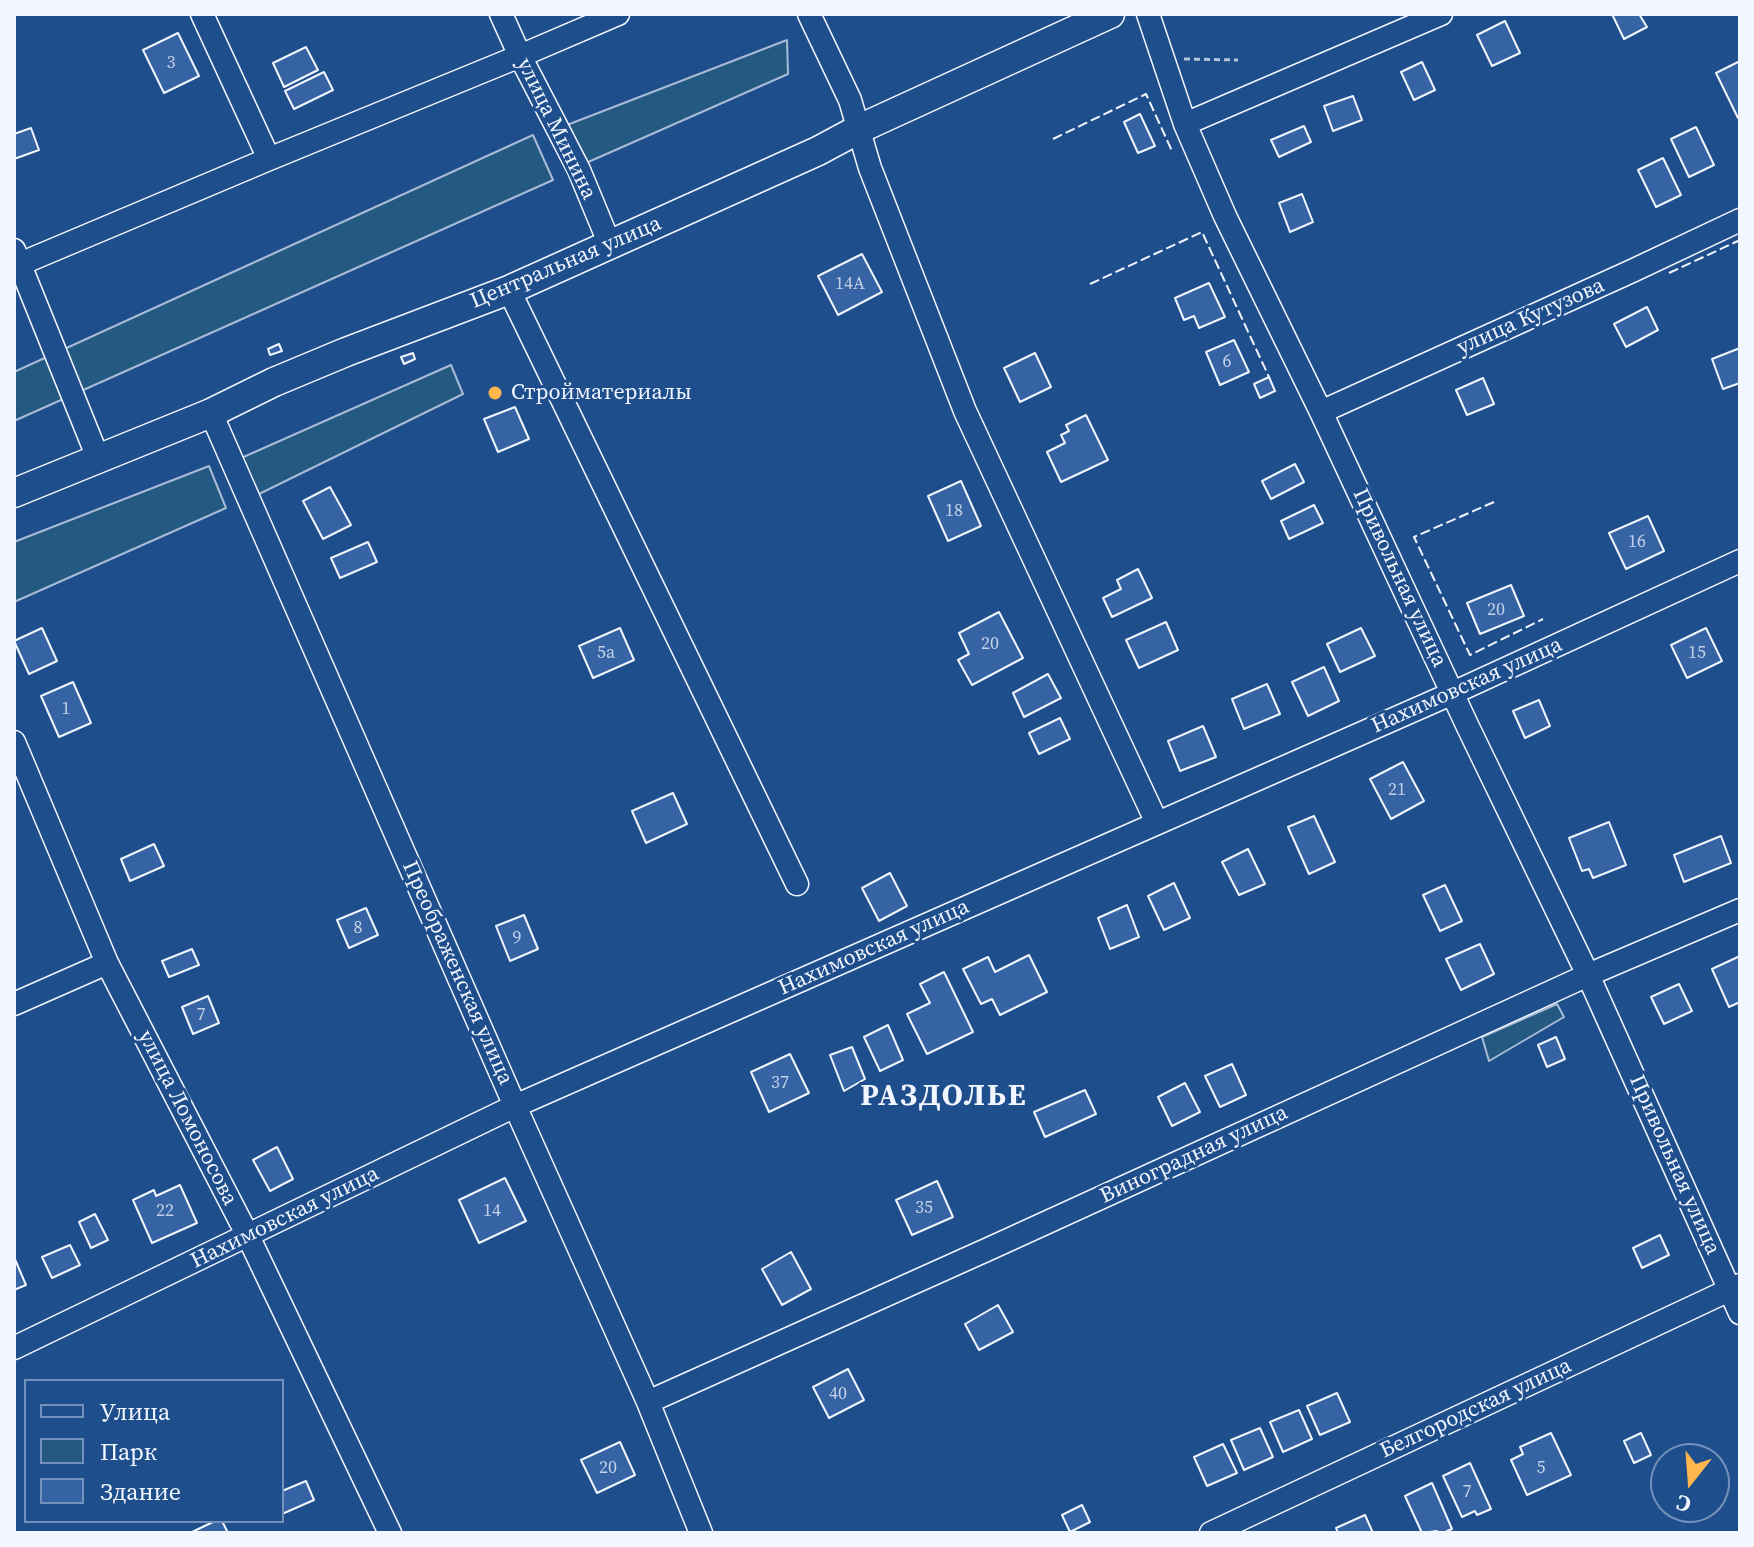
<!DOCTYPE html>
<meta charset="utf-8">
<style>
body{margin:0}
#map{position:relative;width:1754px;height:1547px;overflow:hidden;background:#1f4e8c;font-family:"Source Serif 4",serif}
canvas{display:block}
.frame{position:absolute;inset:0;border:16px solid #f2f6ff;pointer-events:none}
.legend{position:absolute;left:24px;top:1379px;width:260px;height:144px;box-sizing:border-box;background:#1f4e8c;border:2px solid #7391ba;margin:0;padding:10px 14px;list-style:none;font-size:24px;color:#f2f6ff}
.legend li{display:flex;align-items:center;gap:16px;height:40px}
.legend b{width:40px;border:2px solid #7391ba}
.north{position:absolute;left:1650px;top:1443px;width:80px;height:80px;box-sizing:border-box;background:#1f4e8c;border:2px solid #7391ba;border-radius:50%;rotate:197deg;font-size:22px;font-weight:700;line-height:32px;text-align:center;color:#f2f6ff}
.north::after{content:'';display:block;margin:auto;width:28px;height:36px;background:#ffb74d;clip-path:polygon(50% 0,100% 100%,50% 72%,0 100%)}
</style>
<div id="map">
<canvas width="1754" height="1547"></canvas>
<div class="frame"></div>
<ul class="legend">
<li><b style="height:10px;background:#1f4e8c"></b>Улица</li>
<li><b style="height:22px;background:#245a82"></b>Парк</li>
<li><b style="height:22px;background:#3563a3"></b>Здание</li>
</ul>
<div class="north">С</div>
</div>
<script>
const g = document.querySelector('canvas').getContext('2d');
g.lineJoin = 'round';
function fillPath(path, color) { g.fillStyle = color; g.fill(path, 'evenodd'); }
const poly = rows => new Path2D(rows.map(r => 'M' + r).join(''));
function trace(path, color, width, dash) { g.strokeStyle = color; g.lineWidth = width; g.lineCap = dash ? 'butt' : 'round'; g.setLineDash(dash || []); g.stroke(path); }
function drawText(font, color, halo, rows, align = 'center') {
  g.font = font + ' "Source Serif 4",serif'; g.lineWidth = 6; g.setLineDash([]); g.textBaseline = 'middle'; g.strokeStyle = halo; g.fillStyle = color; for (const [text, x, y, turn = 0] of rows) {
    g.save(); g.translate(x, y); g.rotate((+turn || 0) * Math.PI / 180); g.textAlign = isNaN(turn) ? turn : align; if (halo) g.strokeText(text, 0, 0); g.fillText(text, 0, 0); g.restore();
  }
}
const green = poly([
 [787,40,788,74,586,163,567,125,787,40],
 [533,135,553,180,14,421,14,372,533,135],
 [451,365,463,394,257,495,239,459,451,365],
 [209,466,226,508,14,602,14,542,209,466],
 [1557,1004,1564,1017,1489,1061,1482,1037,1557,1004]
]);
fillPath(green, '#245a82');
trace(green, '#a8bbd7', 2);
const building = poly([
 [1612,14,1639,14,1647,27,1624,39,1612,14],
 [1505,21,1520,53,1492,66,1477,35,1505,21],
 [178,33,199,76,164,93,143,50,178,33],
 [306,47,318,70,284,87,273,63,306,47],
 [1740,61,1740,118,1738,118,1716,73,1740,61],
 [1422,62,1435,90,1414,100,1401,72,1422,62],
 [324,72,333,90,294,109,285,91,324,72],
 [1353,96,1362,120,1333,131,1324,106,1353,96],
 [1140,114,1155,146,1138,153,1124,122,1140,114],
 [1304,126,1311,142,1279,157,1271,140,1304,126],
 [1696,127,1714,165,1689,177,1671,139,1696,127],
 [31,128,39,150,14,159,14,134,31,128],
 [1663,158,1681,195,1656,207,1638,170,1663,158],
 [1302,194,1313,222,1290,232,1279,203,1302,194],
 [862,254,882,292,838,315,818,276,862,254],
 [1209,283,1225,317,1199,328,1194,316,1184,320,1175,298,1209,283],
 [1647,307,1658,330,1626,347,1614,324,1647,307],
 [1234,340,1249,372,1220,385,1206,352,1234,340],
 [279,344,282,351,270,355,268,349,279,344],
 [1740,348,1740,383,1723,389,1712,359,1740,348],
 [413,353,415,359,404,364,401,357,413,353],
 [1035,353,1051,387,1020,402,1004,368,1035,353],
 [1269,377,1275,391,1260,398,1254,384,1269,377],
 [1483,378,1494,404,1467,415,1456,390,1483,378],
 [515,407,529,439,498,452,484,419,515,407],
 [1086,415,1108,460,1061,482,1047,452,1065,443,1061,435,1069,431,1066,425,1086,415],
 [1295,464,1304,482,1271,499,1262,481,1295,464],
 [961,481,981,526,948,541,928,496,961,481],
 [330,487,351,525,323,539,303,501,330,487],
 [1314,505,1323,523,1289,539,1281,521,1314,505],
 [1648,516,1664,551,1626,569,1609,533,1648,516],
 [368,542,377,562,340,578,331,558,368,542],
 [1138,569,1152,598,1112,617,1103,598,1121,589,1117,580,1138,569],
 [1511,585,1524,616,1480,634,1467,603,1511,585],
 [999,612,1023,658,972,685,958,660,969,654,959,633,999,612],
 [1166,622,1178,650,1139,668,1126,640,1166,622],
 [42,628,57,661,29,674,14,641,42,628],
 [620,628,634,660,593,678,579,646,620,628],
 [1361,628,1375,656,1340,672,1327,644,1361,628],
 [1706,628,1722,661,1687,678,1671,645,1706,628],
 [1324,667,1339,701,1308,716,1292,682,1324,667],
 [1048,674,1061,698,1024,717,1013,693,1048,674],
 [73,682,91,723,59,737,41,696,73,682],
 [1267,684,1280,714,1244,729,1232,699,1267,684],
 [1539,700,1550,726,1525,738,1513,711,1539,700],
 [1060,718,1070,739,1039,754,1029,733,1060,718],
 [1203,726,1216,757,1180,771,1168,741,1203,726],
 [1403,762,1424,801,1391,819,1370,779,1403,762],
 [673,793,687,824,646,843,632,811,673,793],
 [1314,816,1335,862,1309,874,1288,827,1314,816],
 [1609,822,1626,865,1593,878,1589,869,1582,871,1569,838,1609,822],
 [1721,836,1731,863,1684,882,1674,855,1721,836],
 [154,844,164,866,130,881,121,859,154,844],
 [1248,849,1265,884,1239,895,1222,862,1248,849],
 [890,873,907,906,879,921,862,888,890,873],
 [1174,883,1190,918,1164,930,1148,896,1174,883],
 [1445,885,1462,921,1440,931,1423,895,1445,885],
 [1127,905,1139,937,1110,949,1098,918,1127,905],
 [366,908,378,935,349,948,337,920,366,908],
 [524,915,538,949,510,961,496,926,524,915],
 [1480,944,1494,974,1461,990,1446,959,1480,944],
 [192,949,199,965,169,977,162,961,192,949],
 [1029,955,1047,992,1000,1015,992,999,981,1004,963,969,988,957,995,972,1029,955],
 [1740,956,1740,1002,1729,1007,1712,969,1740,956],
 [944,972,973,1032,927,1054,907,1014,930,1003,920,984,944,972],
 [1679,984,1692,1011,1664,1024,1651,997,1679,984],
 [208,996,219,1023,193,1034,182,1007,208,996],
 [888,1025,903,1060,880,1071,864,1037,888,1025],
 [1556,1037,1565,1059,1547,1067,1538,1045,1556,1037],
 [852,1047,865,1079,844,1091,830,1055,852,1047],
 [790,1054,809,1093,769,1112,751,1072,790,1054],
 [1232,1064,1246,1095,1220,1107,1205,1076,1232,1064],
 [1185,1083,1200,1112,1172,1126,1158,1097,1185,1083],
 [1085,1090,1096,1114,1045,1137,1034,1112,1085,1090],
 [277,1147,293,1179,270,1191,253,1160,277,1147],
 [505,1178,526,1221,479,1243,459,1200,505,1178],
 [937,1181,953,1217,912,1235,896,1200,937,1181],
 [180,1185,197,1223,152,1243,133,1200,154,1190,156,1196,180,1185],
 [95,1214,108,1240,91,1248,79,1222,95,1214],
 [1660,1235,1669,1255,1642,1268,1633,1248,1660,1235],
 [70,1245,80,1265,52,1278,42,1257,70,1245],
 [791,1252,811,1289,782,1305,762,1269,791,1252],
 [14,1257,26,1285,14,1290,14,1257],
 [998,1305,1013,1332,979,1350,965,1324,998,1305],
 [848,1369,864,1400,829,1418,813,1387,848,1369],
 [1337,1393,1350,1422,1320,1435,1307,1406,1337,1393],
 [1299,1410,1312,1439,1283,1452,1270,1422,1299,1410],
 [1260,1428,1273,1457,1244,1470,1231,1440,1260,1428],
 [1551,1433,1571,1475,1527,1495,1511,1460,1523,1454,1520,1447,1551,1433],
 [1641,1433,1651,1455,1634,1463,1624,1441,1641,1433],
 [620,1442,635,1475,597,1493,581,1460,620,1442],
 [1223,1444,1237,1473,1207,1486,1194,1457,1223,1444],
 [1470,1463,1491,1509,1477,1515,1475,1511,1462,1517,1443,1476,1470,1463],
 [306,1481,314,1500,282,1514,282,1491,306,1481],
 [1432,1483,1452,1529,1443,1533,1438,1533,1437,1531,1422,1533,1405,1496,1432,1483],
 [1082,1505,1090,1522,1070,1532,1062,1515,1082,1505],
 [1365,1515,1373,1533,1338,1533,1336,1528,1365,1515],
 [215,1521,222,1521,228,1533,190,1533,215,1521]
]);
fillPath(building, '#3563a3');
trace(building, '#f2f6ff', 2);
const minor = poly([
 [202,14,269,159],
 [501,14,520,56,579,170,610,245],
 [809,14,850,100,870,168,965,411,1157,823],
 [1148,14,1185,124,1225,216,1321,412,1468,727,1588,975,1740,1313],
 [1185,124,1441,14],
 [14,250,98,458],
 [20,264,269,159,520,56,618,14],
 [509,290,797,884],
 [1321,412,1632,271,1740,220],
 [211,413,515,1106,648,1402,701,1533],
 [14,742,107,963,248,1236,390,1533],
 [14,1004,107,963],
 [14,1348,515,1106,1453,693,1740,561],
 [648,1402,993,1247,1588,975,1740,910],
 [1211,1533,1740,1285]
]);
const major = poly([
 [14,493,211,413,274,382,346,352,509,290,818,151,859,129,1110,14]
]);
trace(minor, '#f2f6ff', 25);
trace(major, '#f2f6ff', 31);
trace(poly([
 [1184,59,1238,60]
]), '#b3c4dc', 3, [6, 4]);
trace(minor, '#1f4e8c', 22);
trace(major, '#1f4e8c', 28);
trace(poly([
 [1053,139,1146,94,1172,151],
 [1669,273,1740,240],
 [1090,284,1202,232,1269,377],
 [1494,502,1414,537,1470,655,1543,619]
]), '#f2f6ff', 2, [10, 4]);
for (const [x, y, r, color] of [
 [495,393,8,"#ffb74d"]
]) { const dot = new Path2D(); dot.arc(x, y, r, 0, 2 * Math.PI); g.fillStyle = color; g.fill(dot); trace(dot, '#1f4e8c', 3); }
drawText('18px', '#c3d1e8', null, [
 ["3",171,63],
 ["14А",850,284],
 ["6",1227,362],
 ["18",954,511],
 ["16",1637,542],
 ["20",1496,610],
 ["20",990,644],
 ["5а",606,653],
 ["15",1697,653],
 ["1",66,709],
 ["21",1397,790],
 ["8",358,928],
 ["9",517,938],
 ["7",201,1015],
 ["37",780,1083],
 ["35",924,1208],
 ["22",165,1211],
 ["14",492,1211],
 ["40",838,1394],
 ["20",608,1468],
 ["5",1541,1468],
 ["7",1467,1492]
]);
drawText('22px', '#f2f6ff', '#1f4e8c', [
 ["улица Минина",556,129,64],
 ["Центральная улица",566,263,-23],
 ["улица Кутузова",1531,317,-24],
 ["Привольная улица",1399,578,65],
 ["Нахимовская улица",1467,686,-24],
 ["Нахимовская улица",874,948,-24],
 ["Преображенская улица",457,973,66],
 ["улица Ломоносова",187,1118,63],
 ["Виноградная улица",1194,1155,-25],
 ["Привольная улица",1674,1165,66],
 ["Нахимовская улица",285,1218,-26],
 ["Белгородская улица",1476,1409,-25]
]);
drawText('22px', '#f2f6ff', '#1f4e8c', [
 ["Стройматериалы",511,393]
], 'left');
g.letterSpacing = '2px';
drawText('bold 30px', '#f2f6ff', '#1f4e8c', [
 ["РАЗДОЛЬЕ",944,1097]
]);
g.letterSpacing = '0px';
</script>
